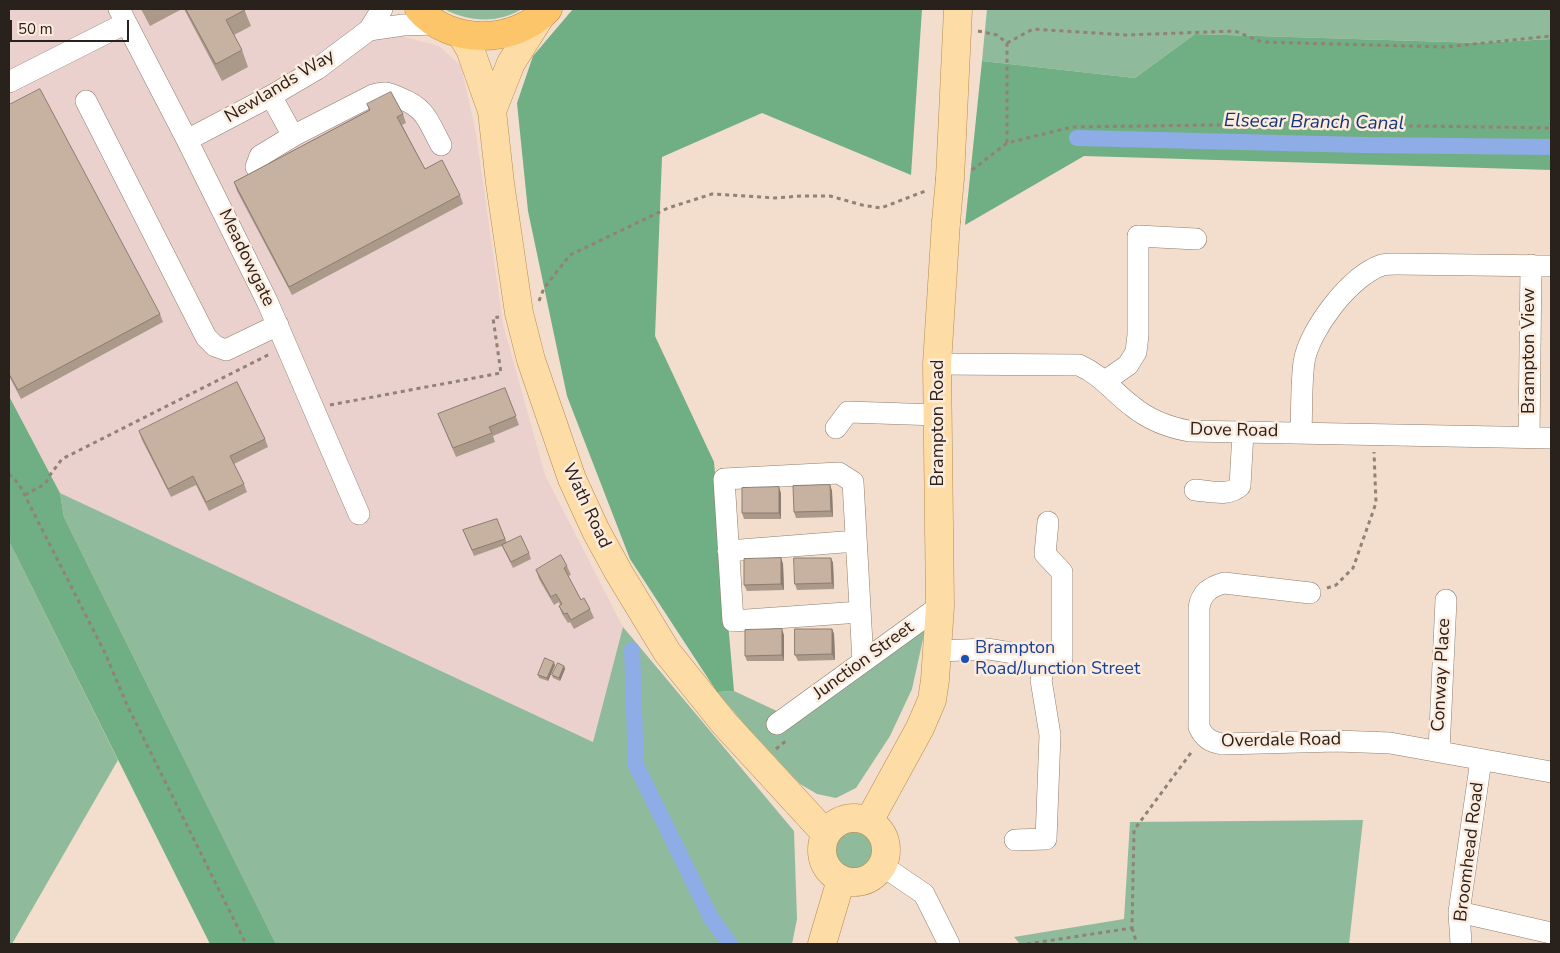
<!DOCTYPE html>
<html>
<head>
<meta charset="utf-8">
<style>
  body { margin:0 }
  #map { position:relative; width:1560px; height:953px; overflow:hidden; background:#f3ddcc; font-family:"Nunito Sans",sans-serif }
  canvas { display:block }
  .frame { position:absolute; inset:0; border:10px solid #29211b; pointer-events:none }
  .scale { position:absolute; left:10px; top:20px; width:119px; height:22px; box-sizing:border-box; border:2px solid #29211b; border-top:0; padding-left:6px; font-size:15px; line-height:18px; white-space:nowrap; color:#29211b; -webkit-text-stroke:4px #fdebdd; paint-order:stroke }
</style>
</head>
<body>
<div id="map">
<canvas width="1560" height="953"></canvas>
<div class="frame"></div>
<div class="scale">50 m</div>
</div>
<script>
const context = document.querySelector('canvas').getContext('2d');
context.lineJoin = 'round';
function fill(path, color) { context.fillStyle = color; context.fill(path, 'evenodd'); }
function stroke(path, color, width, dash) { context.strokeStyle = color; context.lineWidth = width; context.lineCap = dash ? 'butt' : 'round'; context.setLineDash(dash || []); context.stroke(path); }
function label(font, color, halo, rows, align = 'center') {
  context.font = font + ' "Nunito Sans",sans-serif'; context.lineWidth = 5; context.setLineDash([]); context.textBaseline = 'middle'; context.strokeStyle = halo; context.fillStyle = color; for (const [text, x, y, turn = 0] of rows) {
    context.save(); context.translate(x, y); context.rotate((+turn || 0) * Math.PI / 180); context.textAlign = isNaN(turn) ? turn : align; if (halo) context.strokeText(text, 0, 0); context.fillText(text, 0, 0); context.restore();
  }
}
const industrial = new Path2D(`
  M 9,9 L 379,9 L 405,37 L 439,46 L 461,66 L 476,133 L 503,324 L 545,475 L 623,627 L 593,742 L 60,493 L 9,396 Z`);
const green = new Path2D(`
  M 444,9 L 522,9 C 497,24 469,22 444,9 Z
  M 987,9 L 1551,9 L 1551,39 L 1481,43 L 1195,34 L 1135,78 L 982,61 Z
  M 60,493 L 593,742 L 623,627 L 794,831 L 797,919 L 792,944 L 276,944 L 64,517 Z
  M 9,541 L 118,760 L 12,944 L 9,944 Z
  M 931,603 L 912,689 L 890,736 L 856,788 L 836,798 L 817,794 L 800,784 L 746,726 L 717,692 L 734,691 L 779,712 Z
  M 1363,820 L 1349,944 L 1020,944 L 1014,937 L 1124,919 L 1130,822 Z
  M832 850a22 22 0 1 1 44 0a22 22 0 1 1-44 0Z`);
const forest = new Path2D(`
  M 573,9 L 922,9 L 911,175 L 762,113 L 662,157 L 655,336 L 714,462 L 734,691 L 717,692 L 630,559 L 567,396 L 528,211 L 517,103 L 533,56 Z
  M 1195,34 L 1481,43 L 1551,39 L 1551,170 L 1084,156 L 965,225 L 982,61 L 1135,78 Z
  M 9,396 L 60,493 L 64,517 L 276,944 L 210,944 L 9,541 Z`);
const canal = new Path2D(`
  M 1077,138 L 1363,145 L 1551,147
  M 632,650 L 636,765 L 711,918 L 730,944`);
const path = new Path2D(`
  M 978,31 L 997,35 L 1007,43 L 1007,143
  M 1007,43 L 1033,29 L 1126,35 L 1235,31 L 1262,42 L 1445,47 L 1551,36
  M 972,170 L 1007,143 L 1072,127 L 1281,124 L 1551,128
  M 539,301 L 544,288 L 570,255 L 668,208 L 712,194 L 775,198 L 801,196 L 830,196 L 862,205 L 881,208 L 928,190
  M 330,405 L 501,373 L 493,318 L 499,317
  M 9,474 L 19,484 L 105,653 L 127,705 L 246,944
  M 25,495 L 45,484 L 50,475 L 62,459 L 270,354
  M 1327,588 L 1336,585 L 1353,568 L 1376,503 L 1374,452
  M 776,749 L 787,740
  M 1132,928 L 1137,944
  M 1027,944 L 1132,928 L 1134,830 L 1193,750`);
const minor = new Path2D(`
  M 119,9 L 187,140 L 267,301 L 359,514
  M 369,30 L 403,25 L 437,24
  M 9,82 L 126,23
  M 271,96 L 293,136
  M 86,101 L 206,337 L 215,346 L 226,350 L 278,325
  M 187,140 L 271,96 L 317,69 L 369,30 L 382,9
  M 256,167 L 260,156 L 293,136 L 373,95 C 385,91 388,93 400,98 C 426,108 428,121 441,145
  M 937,364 L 1079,365 C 1103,376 1112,391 1132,406 C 1149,420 1167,427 1189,431 L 1551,438
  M 1105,381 L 1128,365 L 1136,352 L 1138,335 L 1138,236 L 1196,239
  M 836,428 L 848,412 L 938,415
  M 1301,432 C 1302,409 1301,385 1304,362 C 1309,330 1350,276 1382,265 C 1386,264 1392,264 1397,264 L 1551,266
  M 1529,437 L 1531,265
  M 1195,490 C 1210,491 1228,497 1240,486 L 1243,432
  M 728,551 L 856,541
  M 1310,593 L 1224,583 C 1210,587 1201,593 1199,608 L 1199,727 C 1204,738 1210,742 1223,744 L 1337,741 L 1390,743 L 1551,772
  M 860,612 L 733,621 L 724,479 L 839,473 L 853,482 L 863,662
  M 938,651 L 988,649 L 1031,656 L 1045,662
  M 1045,662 L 1062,659 L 1062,572 L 1045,554 L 1048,522
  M 777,724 L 940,606
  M 1439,751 L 1446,600
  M 1015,840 L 1046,839 L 1050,735 L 1041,680 L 1045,662
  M 883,866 L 924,894 L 949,944
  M 1459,912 L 1551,933
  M 1461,944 L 1459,912 L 1481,760`);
const major = new Path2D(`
  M 461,34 L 470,49 L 492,111 L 500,183 L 519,313 L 531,360 L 572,479 L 596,531 L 619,573 L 667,652 L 724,723 L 826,834
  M 492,111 L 511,63 L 542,14
  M 950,178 L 958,9
  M822 850a32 32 0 1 1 64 0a32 32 0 1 1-64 0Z
  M 869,821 L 920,728 L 932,700 L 935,680 L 940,606 L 937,364 L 946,222
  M 822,944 L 841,880`);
const highway = new Path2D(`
  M 419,9 C 451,46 515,44 548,9`);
const majorBridge = new Path2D(`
  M 946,222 L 950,178`);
const wall = new Path2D(`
  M 141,9 L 182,9 L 150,26 Z
  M 184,9 L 244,9 L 251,26 L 234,35 L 242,50 L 248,67 L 222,81 Z
  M 367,104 L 403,114 L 406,123 L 402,125 L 425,169 L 460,195 L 463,204 L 292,295 L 237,191 L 234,182 L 369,110 Z
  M 9,105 L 160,314 L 163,322 L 21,399 L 9,376 Z
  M 505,388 L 519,425 L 493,436 L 495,442 L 456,457 L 438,414 Z
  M 139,431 L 265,439 L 268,447 L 234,464 L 244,484 L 247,492 L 209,511 L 196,485 L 171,497 L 142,440 Z
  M 830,485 L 832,491 L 833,517 L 796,518 L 794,512 Z
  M 781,493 L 781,519 L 744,519 L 742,513 Z
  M 497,519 L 507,543 L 529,553 L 531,559 L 513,568 L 502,546 L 474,556 L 463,530 Z
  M 781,558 L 783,564 L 784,590 L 747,591 L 744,585 Z
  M 831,558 L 833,563 L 834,589 L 797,590 L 795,584 Z
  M 567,566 L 571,575 L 568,576 L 581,600 L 590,609 L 594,618 L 574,629 L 570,622 L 568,623 L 562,614 L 559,606 L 560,605 L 559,602 L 554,605 L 539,579 L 536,570 Z
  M 832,629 L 834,634 L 835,660 L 798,661 L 795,655 Z
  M 784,635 L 784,661 L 747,661 L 745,656 Z
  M 555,665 L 548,681 L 539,678 L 538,675 Z
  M 564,666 L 565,669 L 560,681 L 553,678 L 552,675 Z`);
const shadedWall = new Path2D(`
  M 830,485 L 832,491 L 833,517 L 831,511 Z
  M 779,487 L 781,493 L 781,519 L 779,513 Z
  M 781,558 L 783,564 L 784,590 L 781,584 Z
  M 831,558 L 833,563 L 834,589 L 832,583 Z
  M 782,629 L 784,635 L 784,661 L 782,655 Z
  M 832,629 L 834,634 L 835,660 L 832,654 Z
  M 554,662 L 555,665 L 548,681 L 547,678 Z
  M 564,666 L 565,669 L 560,681 L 559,678 Z`);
const building = new Path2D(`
  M 186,9 L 244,9 L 245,10 L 226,20 L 242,50 L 216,64 Z
  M 40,89 L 160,314 L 18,390 L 9,374 L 9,105 Z
  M 391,92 L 403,114 L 397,117 L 425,169 L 442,160 L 460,195 L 289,287 L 234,182 L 370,110 L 367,104 Z
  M 237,382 L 265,439 L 230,456 L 244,484 L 206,502 L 193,476 L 168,489 L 139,431 Z
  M 505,388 L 516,416 L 489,427 L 492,433 L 453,448 L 438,414 Z
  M 830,485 L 831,511 L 794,512 L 793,486 Z
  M 779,487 L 779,513 L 742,513 L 742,488 Z
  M 497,519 L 505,539 L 472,550 L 463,530 Z
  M 521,536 L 529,553 L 511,562 L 502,545 Z
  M 561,555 L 567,566 L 564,568 L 581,600 L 584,598 L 590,609 L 571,620 L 567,613 L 564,614 L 559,606 L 562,604 L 556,594 L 551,597 L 536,570 Z
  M 781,558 L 781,584 L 744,585 L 744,559 Z
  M 794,558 L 831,558 L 832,583 L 795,584 Z
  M 782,629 L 782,655 L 745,656 L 745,630 Z
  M 795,629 L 832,629 L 832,654 L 795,655 Z
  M 545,658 L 554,662 L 547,678 L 538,675 Z
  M 558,663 L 564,666 L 559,678 L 552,675 Z`);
const markers = [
  [965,659,5,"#1a4fb4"]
];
const streetNames = [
  ["Newlands Way",280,87,-31],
  ["Meadowgate",246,258,64],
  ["Brampton View",1530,351,-90],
  ["Brampton Road",939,423,-90],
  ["Dove Road",1234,431,1],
  ["Wath Road",586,506,65],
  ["Junction Street",864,661,-36],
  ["Conway Place",1442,675,-87],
  ["Overdale Road",1281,741,-1],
  ["Broomhead Road",1470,852,-83]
];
const transitNames = [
  ["Brampton",975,649],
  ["Road/Junction Street",975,670]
];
const waterNames = [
  ["Elsecar Branch Canal",1314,123,1]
];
fill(industrial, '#ebd1ce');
fill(green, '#8fbb9c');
fill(forest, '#70ae84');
stroke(canal, '#8eade6', 16);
stroke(minor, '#917d6d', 22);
stroke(major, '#b38c4e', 29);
stroke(highway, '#b38c4e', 29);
stroke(path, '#918276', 3, [4, 4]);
stroke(minor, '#fff', 21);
stroke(major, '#fedca5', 28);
stroke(highway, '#fdc569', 28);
stroke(majorBridge, '#b38c4e', 29, []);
stroke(majorBridge, '#fedca5', 28);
fill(wall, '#ab998a');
fill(shadedWall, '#8b7d71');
fill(building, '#c7b2a1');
stroke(building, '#8b7d71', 1);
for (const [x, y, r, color] of markers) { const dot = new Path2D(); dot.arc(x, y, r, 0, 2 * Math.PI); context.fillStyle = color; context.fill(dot); stroke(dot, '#fdebdd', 2); }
label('18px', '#29211b', '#fdebdd', streetNames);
label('18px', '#164399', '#fdebdd', transitNames, 'left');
label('italic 19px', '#153679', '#fdebdd', waterNames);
</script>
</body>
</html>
